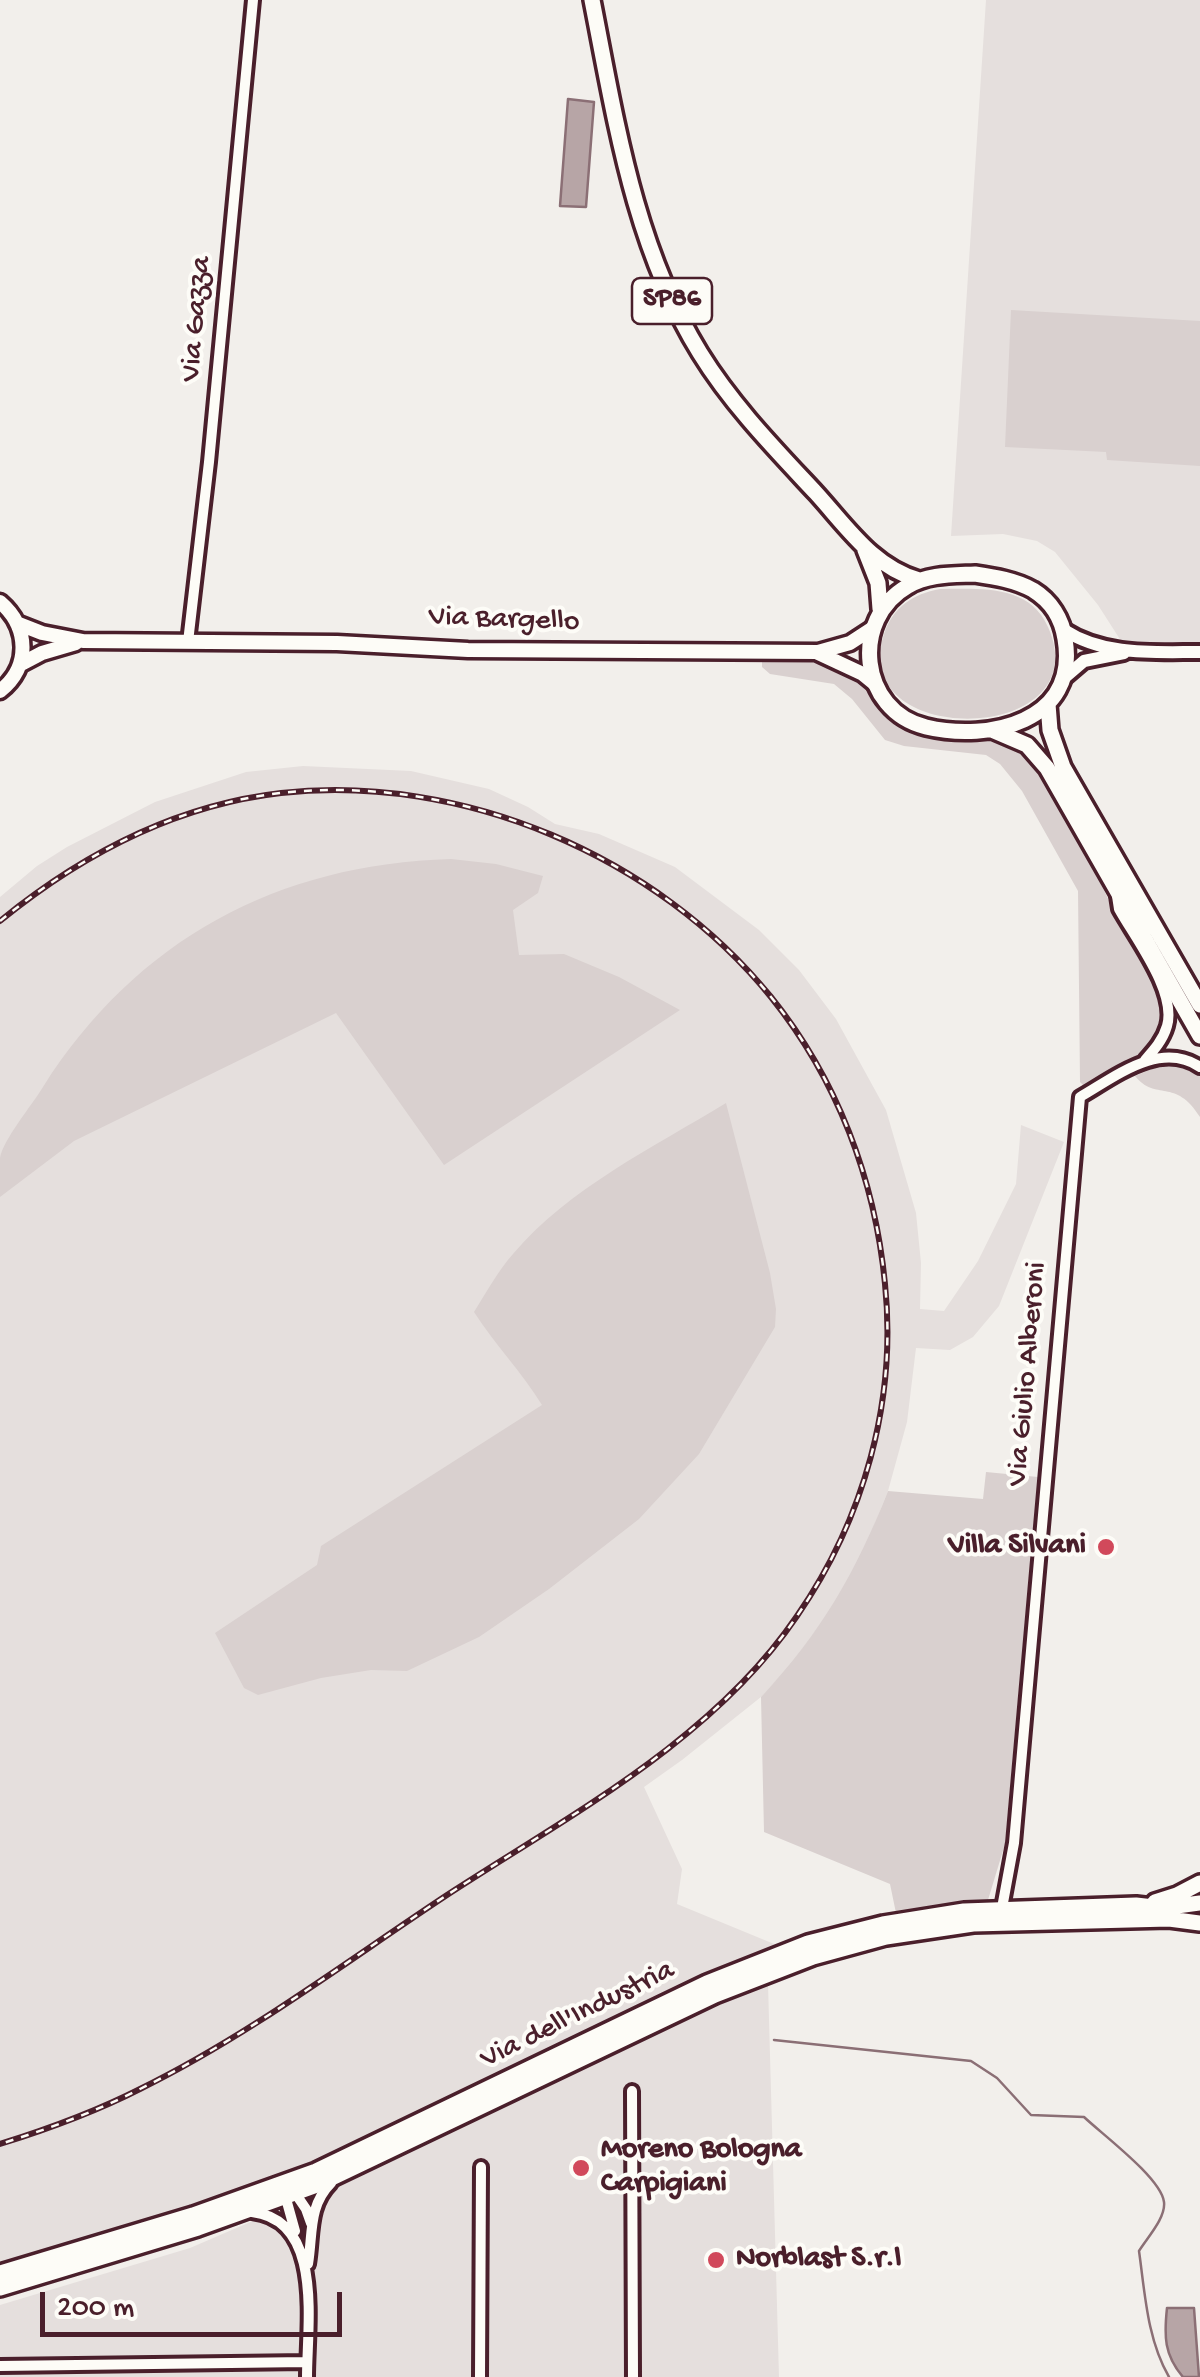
<!DOCTYPE html>
<html>
<head>
<meta charset="utf-8">
<style>
  body { margin:0 }
  #map { position:relative; width:1200px; height:2377px; overflow:hidden; background:#f2efeb; font-family:"Gochi Hand",sans-serif }
  canvas { display:block }
  .scale { position:absolute; left:40px; top:2292px; width:302px; height:45px; box-sizing:border-box; border:5px solid #4a1f2b; border-top:0; padding-left:12px; font-size:30px; line-height:35px; white-space:nowrap; color:#4a1f2b; -webkit-text-stroke:8px #fdfcf7; paint-order:stroke }
</style>
</head>
<body>
<div id="map">
<canvas width="1200" height="2377"></canvas>
<div class="scale">200 m</div>
</div>
<script>
const context = document.querySelector('canvas').getContext('2d');
context.lineJoin = 'round';
function fill(path, color) { context.fillStyle = color; context.fill(path, 'evenodd'); }
function stroke(path, color, width, dash) { context.strokeStyle = color; context.lineWidth = width; context.lineCap = dash ? 'butt' : 'round'; context.setLineDash(dash || []); context.stroke(path); }
function label(font, color, halo, rows, align = 'center') {
  context.font = font + ' "Gochi Hand",sans-serif'; context.lineWidth = 8; context.setLineDash([]); context.textBaseline = 'middle'; context.strokeStyle = halo; context.fillStyle = color; for (const [text, x, y, turn = 0] of rows) {
    context.save(); context.translate(x, y); context.rotate((+turn || 0) * Math.PI / 180); context.textAlign = isNaN(turn) ? turn : align; if (halo) context.strokeText(text, 0, 0); context.fillText(text, 0, 0); context.restore();
  }
}
const built = new Path2D(`
  M 986,0 L 1200,0 L 1200,645 L 1123,644 L 1098,605 L 1055,552 L 1037,541 L 1003,534 L 951,536 Z
  M 303,766 L 411,771 L 489,789 L 528,807 L 555,824 L 599,834 L 675,867 L 759,930 L 799,970 L 836,1019 L 886,1110 L 916,1213 L 921,1263 L 920,1309 L 944,1311 L 978,1261 L 1016,1184 L 1021,1125 L 1064,1142 L 999,1306 L 973,1337 L 950,1350 L 916,1348 L 907,1422 L 888,1491 L 864,1551 L 837,1602 L 791,1665 L 761,1697 L 682,1760 L 644,1787 L 682,1869 L 677,1904 L 779,1946 L 697,1981 L 302,2169 L 203,2205 L 0,2267 L 0,897 L 37,866 L 67,847 L 155,802 L 246,772 Z
  M 768,1984 L 779,2377 L 0,2377 L 0,2305 L 190,2248 L 406,2155 L 713,2006 Z`);
const green = new Path2D(`
  M 1011,310 L 1200,321 L 1200,466 L 1107,460 L 1106,452 L 1005,447 Z
  M 940,589 C 980,589 1029,584 1048,627 C 1101,746 845,750 884,634 C 893,607 913,594 940,589 Z
  M 762,660 C 794,660 840,656 863,684 C 881,706 887,725 918,735 C 948,745 987,729 1015,749 C 1055,777 1091,866 1114,910 C 1128,937 1149,962 1160,990 C 1163,999 1165,1012 1164,1020 C 1158,1056 1112,1071 1084,1086 L 1080,1082 L 1078,891 L 1022,791 L 1000,764 L 986,755 L 904,746 L 885,740 L 852,699 L 834,684 L 770,674 L 762,667 Z
  M 451,859 L 496,864 L 543,876 L 538,893 L 513,910 L 519,955 L 564,954 L 619,977 L 680,1010 L 444,1165 L 336,1013 L 74,1141 L 0,1197 C 0,1185 0,1170 0,1158 C 3,1140 32,1105 43,1087 C 137,939 278,864 451,859 Z
  M 1161,1065 L 1181,1065 L 1200,1074 L 1200,1117 C 1175,1077 1156,1102 1135,1076 Z
  M 726,1103 L 770,1273 L 776,1309 L 775,1327 L 699,1454 L 639,1519 L 549,1589 L 479,1637 L 407,1671 L 371,1670 L 321,1678 L 258,1695 L 244,1688 L 215,1633 L 317,1565 L 321,1546 L 542,1405 C 522,1372 495,1345 474,1312 C 486,1293 498,1271 513,1254 C 569,1188 654,1147 726,1103 Z
  M 986,1472 L 1038,1477 L 1005,1844 L 988,1900 L 896,1913 L 890,1884 L 764,1832 L 761,1697 C 821,1633 856,1572 888,1491 L 983,1499 Z`);
const water = new Path2D(`
  M 568,99 L 594,102 L 586,207 L 560,206 Z
  M 1167,2308 L 1194,2308 L 1199,2377 L 1183,2377 C 1164,2355 1164,2336 1167,2308 Z`);
const stream = new Path2D(`
  M 774,2040 L 971,2061 L 997,2078 L 1031,2115 L 1084,2117 C 1103,2135 1161,2178 1164,2202 C 1166,2218 1147,2238 1139,2251 C 1145,2293 1147,2339 1169,2377`);
const minor = new Path2D(`
  M 188,642 L 209,462 L 253,0
  M 1117,896 L 1119,909 C 1135,938 1177,992 1167,1026 C 1163,1040 1154,1050 1145,1060
  M 1002,1908 L 1014,1843 L 1080,1097 C 1115,1077 1160,1040 1200,1067
  M 632,2091 L 633,2377
  M 293,2190 L 306,2209 L 311,2223
  M 285,2195 L 295,2231
  M 252,2212 C 324,2220 307,2324 307,2377
  M 308,2264 C 313,2234 308,2206 331,2183
  M 0,2366 L 307,2362
  M 480,2377 L 481,2167`);
const tertiary = new Path2D(`
  M 1064,630 C 1104,656 1153,652 1200,652
  M 1063,679 L 1084,661 L 1124,653`);
const secondary = new Path2D(`
  M 0,602 C 29,627 31,667 0,691
  M 19,624 L 42,633 L 83,641 L 337,643 L 468,650 L 818,652 L 850,643 L 873,628
  M 818,653 L 863,674 L 874,683
  M 21,664 L 42,653 L 76,643`);
const primary = new Path2D(`
  M 592,0 C 616,122 634,246 700,353 C 732,405 775,449 816,493 C 847,527 873,567 919,580
  M 865,550 L 878,583 L 880,609
  M 975,574 C 995,577 1015,580 1033,590 C 1051,601 1062,619 1065,639 C 1079,722 989,742 926,727 C 859,711 850,619 908,586 C 928,574 952,575 975,574 Z
  M 1048,704 L 1050,730 L 1063,767 L 1200,1005
  M 992,730 L 1027,745 L 1047,768 L 1200,1036
  M 1155,1902 L 1177,1895 L 1200,1883
  M 0,2273 L 193,2215 L 316,2171 L 707,1983 L 808,1943 L 883,1924 L 964,1911 L 1136,1905 L 1162,1908 L 1200,1903
  M 0,2288 L 198,2228 L 317,2185 L 715,1995 L 813,1957 L 886,1937 L 973,1924 L 1169,1919 L 1200,1923`);
const rail = new Path2D(`
  M 0,921 C 81,855 176,805 281,793 C 462,773 657,856 771,997 C 837,1079 875,1179 885,1284 C 897,1401 864,1519 797,1616 C 713,1740 570,1815 447,1895 C 347,1961 248,2036 140,2089 C 95,2112 48,2129 0,2144`);
const markers = [
  [1106,1547,10,"#d1495b"],
  [581,2168,10,"#d1495b"],
  [716,2260,10,"#d1495b"]
];
const shields = [
  [672,301,80]
];
const shieldNames = [
  ["SP86",672,301]
];
const streetNames = [
  ["Via Gazza",198,319,-85],
  ["Via Bargello",504,621,2],
  ["Via Giulio Alberoni",1029,1374,-85],
  ["Via dell'Industria",578,2016,-26]
];
const poiNames = [
  ["Villa Silvani",1086,1547,"right"],
  ["Moreno Bologna",601,2151],
  ["Carpigiani",601,2185],
  ["Norblast S.r.l",736,2260]
];
fill(built, '#e5dfdd');
fill(green, '#d9d0cf');
fill(water, '#b7a5a6');
stroke(water, '#8b6f75', 2.5);
stroke(stream, '#8b6f75', 2.5);
stroke(minor, '#4a1f2b', 18);
stroke(tertiary, '#4a1f2b', 20);
stroke(secondary, '#4a1f2b', 21);
stroke(primary, '#4a1f2b', 22);
stroke(minor, '#fdfcf7', 10);
stroke(tertiary, '#fdfcf7', 12);
stroke(secondary, '#fdfcf7', 14);
stroke(primary, '#fdfcf7', 15);
stroke(rail, '#4a1f2b', 6);
stroke(rail, '#fdfcf7', 2.5, [8]);
for (const [x, y, r, color] of markers) { const dot = new Path2D(); dot.arc(x, y, r, 0, 2 * Math.PI); context.fillStyle = color; context.fill(dot); stroke(dot, '#fdfcf7', 4); }
for (const [x, y, w] of shields) { const box = new Path2D(); box.roundRect(x - w / 2, y - 23, w, 46, 8); context.fillStyle = '#fdfcf7'; context.fill(box); stroke(box, '#4a1f2b', 2.5); }
label('bold 28px', '#4a1f2b', null, shieldNames);
label('30px', '#4a1f2b', '#fdfcf7', streetNames);
label('bold 30px', '#4a1f2b', '#fdfcf7', poiNames, 'left');
</script>
</body>
</html>
